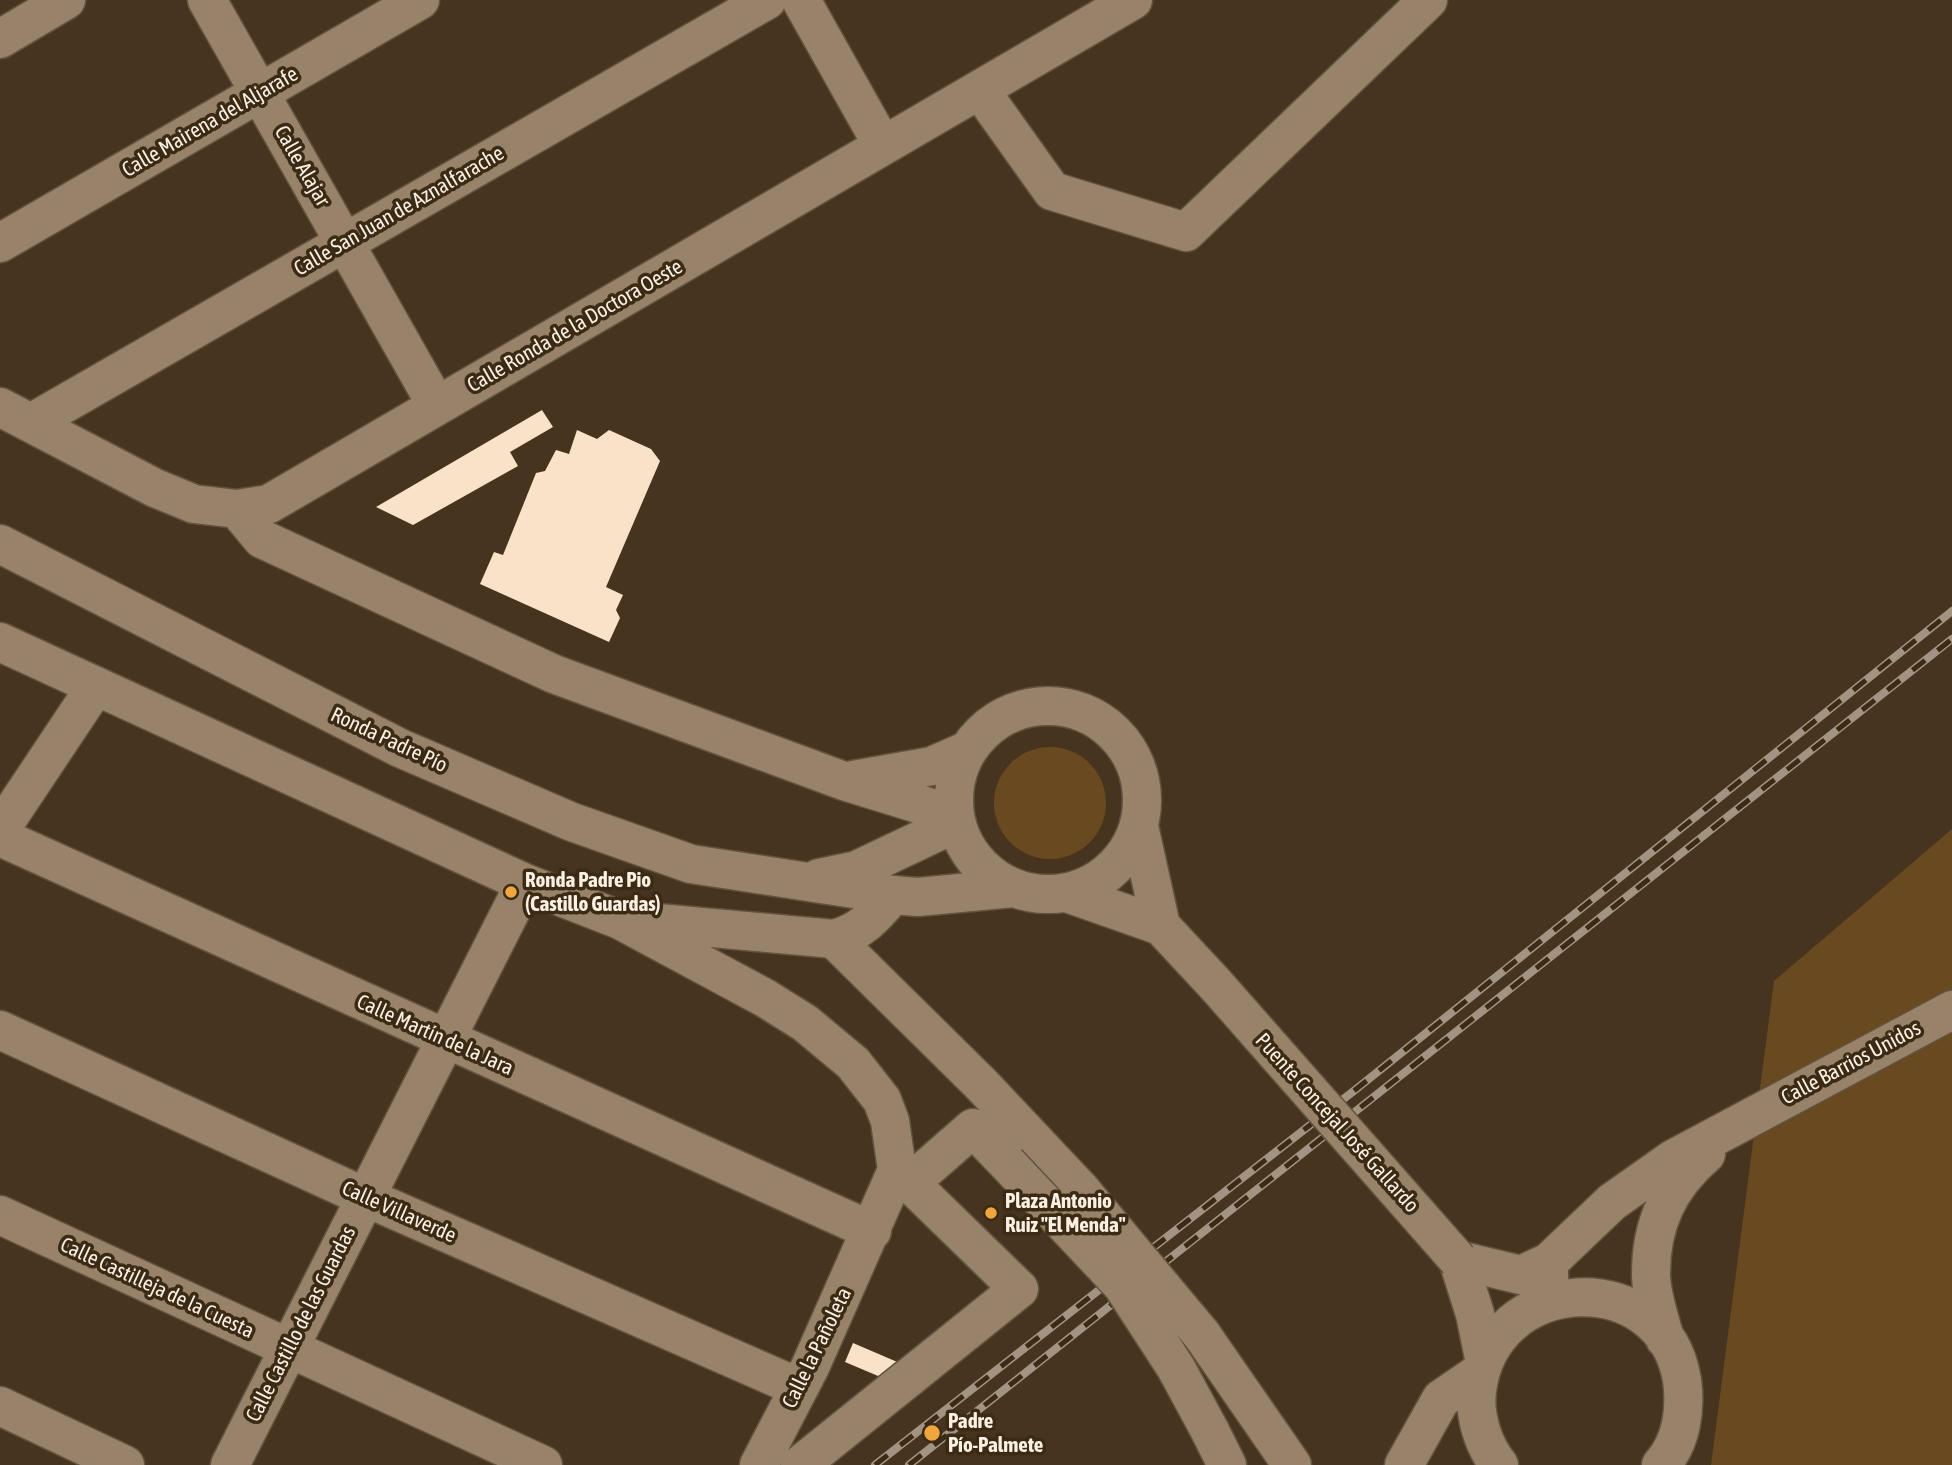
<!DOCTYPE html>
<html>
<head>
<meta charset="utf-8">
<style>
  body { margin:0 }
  canvas { display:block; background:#46341e }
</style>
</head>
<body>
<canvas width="1952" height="1465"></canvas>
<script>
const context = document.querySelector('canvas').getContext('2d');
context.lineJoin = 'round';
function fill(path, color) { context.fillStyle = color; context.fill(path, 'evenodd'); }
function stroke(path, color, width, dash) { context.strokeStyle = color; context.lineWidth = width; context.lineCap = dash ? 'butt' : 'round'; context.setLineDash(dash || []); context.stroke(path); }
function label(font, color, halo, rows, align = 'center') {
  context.font = font + ' "Asap Condensed",sans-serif'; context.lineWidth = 7; context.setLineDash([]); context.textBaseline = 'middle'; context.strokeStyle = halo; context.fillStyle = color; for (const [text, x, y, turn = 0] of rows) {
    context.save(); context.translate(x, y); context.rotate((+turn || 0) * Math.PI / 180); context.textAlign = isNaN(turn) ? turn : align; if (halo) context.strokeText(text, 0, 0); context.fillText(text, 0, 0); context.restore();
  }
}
const green = new Path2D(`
  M994 803a56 56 0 1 1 112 0a56 56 0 1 1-112 0Z
  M 1952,829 L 1952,1465 L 1711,1465 L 1774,981 Z`);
const building = new Path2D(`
  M 542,410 L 553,427 L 510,452 L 518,466 L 413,525 L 376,507 Z
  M 577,430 L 597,439 L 609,430 L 651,449 L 660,461 L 606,587 L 623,595 L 616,610 L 620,618 L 609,642 L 480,584 L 494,552 L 503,555 L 536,473 L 545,471 L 556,450 L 569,454 Z
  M 853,1343 L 909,1367 L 897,1384 L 845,1362 Z`);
const minor = new Path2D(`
  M 207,0 L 437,406
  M 801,0 L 883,146
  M 0,39 L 66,0
  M 980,90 L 1052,191 L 1186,232 L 1428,0
  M 0,243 L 420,0
  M 0,407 L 155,488 L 194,504 L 237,509 L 269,504 L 1133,0
  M 31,423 L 767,0
  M 237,509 L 262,539 L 554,674 L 844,781 L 954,815
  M 0,544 L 400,748 L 572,822 L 691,864 L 893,895 L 918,897 L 1013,888
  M 0,642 L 525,883 L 620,920 L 765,998 L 805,1023 L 853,1063 L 882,1100 L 890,1121 L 897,1170 L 810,1367 L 759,1465
  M954 800a94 94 0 1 1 188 0a94 94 0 1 1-188 0Z
  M 853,780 L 932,766 L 966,751
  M 1139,826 L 1161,926
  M 0,830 L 96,686
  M 0,837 L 872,1231
  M 819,878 L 857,870 L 956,823
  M 1067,893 L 1161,926 L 1216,985
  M 636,921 L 834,939 C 861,932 875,916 893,895
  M 834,939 L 982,1085 L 1080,1189
  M 0,1030 L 365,1197 L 784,1381 L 794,1383 L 802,1379
  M 897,1170 L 910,1183 L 973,1128 L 1007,1163
  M 0,1215 L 543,1465
  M 1458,1260 L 1475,1314 L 1484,1358
  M 1458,1260 L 1521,1275 L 1549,1262
  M 1549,1300 L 1549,1262 L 1612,1202 L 1673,1159 L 1952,1010
  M 1202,1335 L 1292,1465
  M 1665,1339 C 1660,1319 1651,1295 1651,1274 C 1651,1224 1668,1187 1706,1154
  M 0,1406 L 125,1465
  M 1210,1431 L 1227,1465
  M 230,1465 L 525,883
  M 800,1465 L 1019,1289 L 910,1183
  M 1404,1465 L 1441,1399 L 1479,1373
  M 1499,1465 C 1483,1445 1474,1416 1477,1391 C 1491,1272 1663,1264 1682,1380 C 1686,1409 1682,1442 1661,1465`);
const rail = new Path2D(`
  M 875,1465 L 1355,1090 L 1952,611
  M 909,1465 L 1952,639`);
const minorBridge = new Path2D(`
  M 1216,985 L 1458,1260
  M 1007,1163 L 1122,1285 L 1176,1368 L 1210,1431
  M 1080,1189 L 1202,1335`);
const markers = [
  [511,892,7,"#f0a63e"],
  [991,1213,7,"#f0a63e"],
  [932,1433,9,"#f0a63e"]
];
const streetNames = [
  ["Calle Mairena del Aljarafe",210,122,-30],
  ["Calle Alajar",302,166,60],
  ["Calle San Juan de Aznalfarache",399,211,-30],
  ["Calle Ronda de la Doctora Oeste",575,326,-30],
  ["Ronda Padre Pío",389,740,25],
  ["Calle Martín de la Jara",435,1035,24],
  ["Calle Barrios Unidos",1851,1063,-28],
  ["Puente Concejal José Gallardo",1337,1123,48],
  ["Calle Villaverde",399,1212,24],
  ["Calle Castilleja de la Cuesta",157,1288,25],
  ["Calle Castillo de las Guardas",301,1324,-63],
  ["Calle la Pañoleta",817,1348,-64]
];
const poiNames = [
  ["Ronda Padre Pio",525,880],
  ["(Castillo Guardas)",525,904],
  ["Plaza Antonio",1005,1201],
  ["Ruiz \"El Menda\"",1005,1225],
  ["Padre",948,1421],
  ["Pío-Palmete",948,1445]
];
fill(green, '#694920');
fill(building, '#f9e2c7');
stroke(minor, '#62523f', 41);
stroke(minor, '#98836a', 38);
stroke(rail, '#a29382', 8);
stroke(rail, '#3b2a14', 5, [16]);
stroke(minorBridge, '#62523f', 41, []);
stroke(minorBridge, '#98836a', 38);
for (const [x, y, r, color] of markers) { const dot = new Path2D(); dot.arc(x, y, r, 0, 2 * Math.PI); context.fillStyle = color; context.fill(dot); stroke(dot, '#3b2a14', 2.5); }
label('21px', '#fcf0e3', '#3b2a14', streetNames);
label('bold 21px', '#fcf0e3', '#3b2a14', poiNames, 'left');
</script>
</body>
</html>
